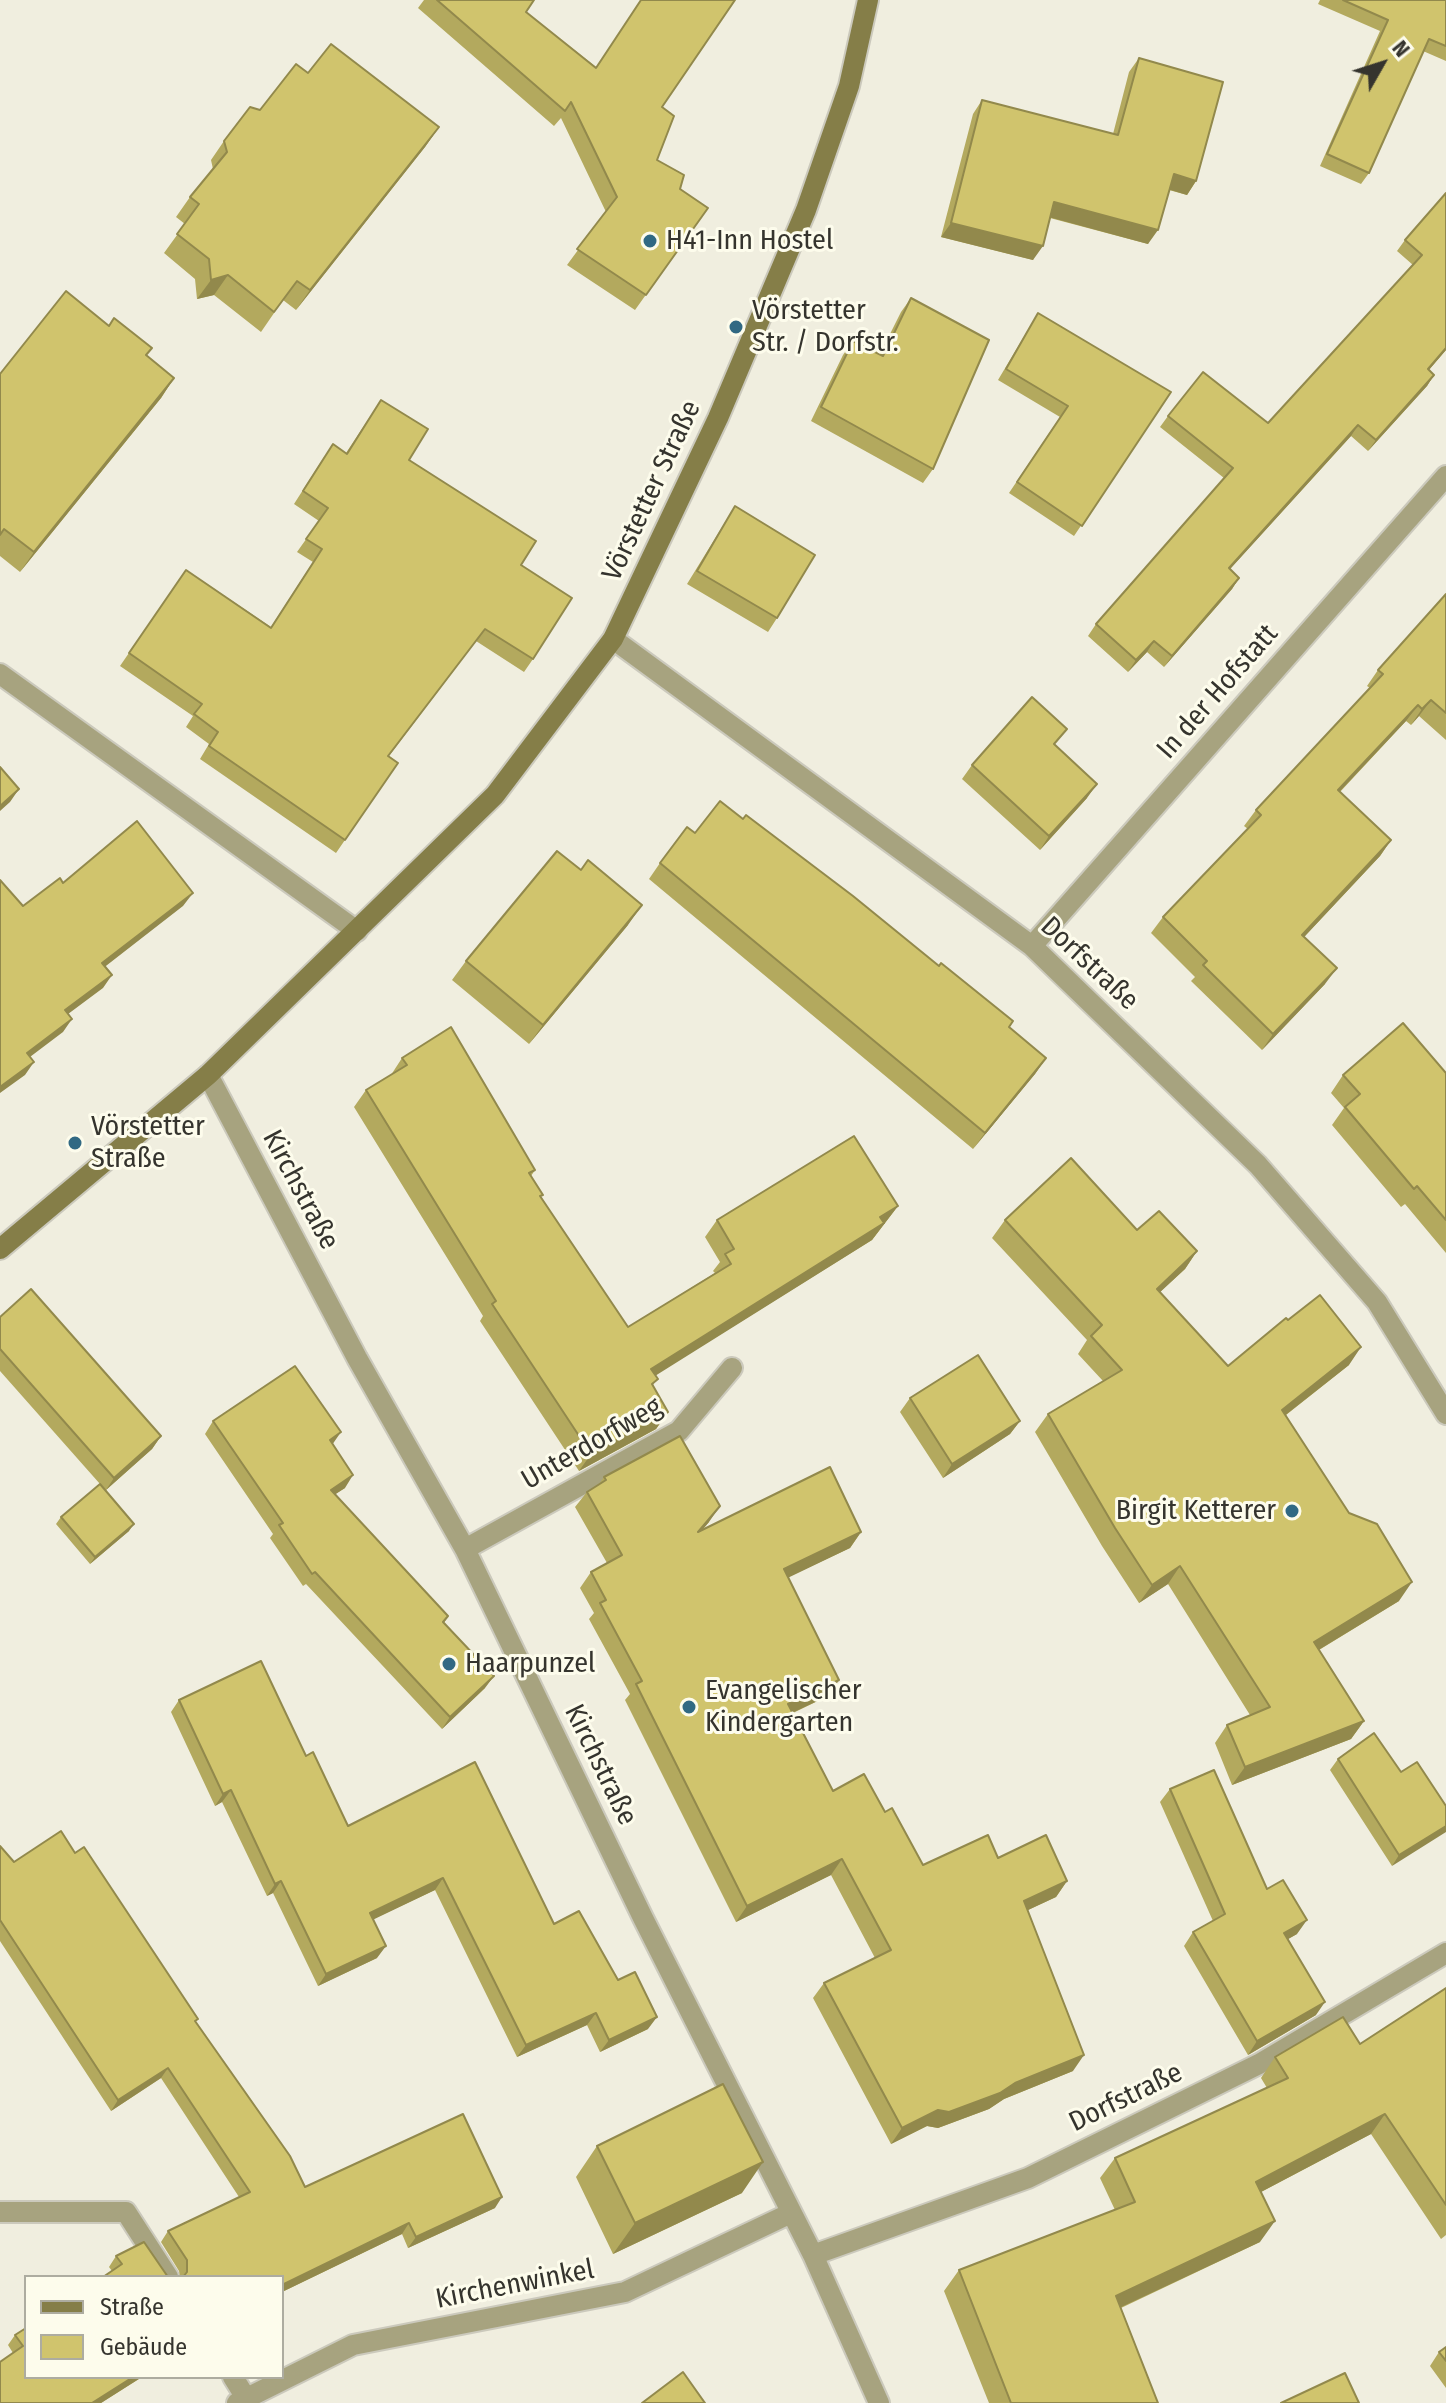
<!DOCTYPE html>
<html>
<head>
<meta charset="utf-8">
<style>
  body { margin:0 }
  #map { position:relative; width:1446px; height:2403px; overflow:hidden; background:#f0eedf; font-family:"Fira Sans Condensed",sans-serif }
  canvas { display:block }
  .legend { position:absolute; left:24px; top:2275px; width:260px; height:104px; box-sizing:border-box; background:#fdfcec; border:2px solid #adaca0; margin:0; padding:10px 14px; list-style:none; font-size:24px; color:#35342e }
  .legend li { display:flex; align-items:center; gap:16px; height:40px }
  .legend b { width:40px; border:2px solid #adaca0 }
  .north { position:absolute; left:1342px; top:24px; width:80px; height:80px; -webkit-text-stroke:6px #fdfcec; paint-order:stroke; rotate:51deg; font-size:22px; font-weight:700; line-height:32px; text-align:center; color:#35342e }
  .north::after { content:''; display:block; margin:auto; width:28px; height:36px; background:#35342e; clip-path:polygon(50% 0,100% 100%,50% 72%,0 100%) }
</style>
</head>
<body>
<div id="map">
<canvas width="1446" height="2403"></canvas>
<ul class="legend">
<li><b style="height:10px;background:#857e48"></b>Straße</li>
<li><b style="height:22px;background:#d0c46d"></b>Gebäude</li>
</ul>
<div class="north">N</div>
</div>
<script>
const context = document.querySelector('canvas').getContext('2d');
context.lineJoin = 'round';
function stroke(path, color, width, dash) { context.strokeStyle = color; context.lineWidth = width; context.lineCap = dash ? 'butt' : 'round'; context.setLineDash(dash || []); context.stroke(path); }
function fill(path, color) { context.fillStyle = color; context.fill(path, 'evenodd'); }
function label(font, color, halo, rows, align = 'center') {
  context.font = font + ' "Fira Sans Condensed",sans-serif'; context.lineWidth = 6; context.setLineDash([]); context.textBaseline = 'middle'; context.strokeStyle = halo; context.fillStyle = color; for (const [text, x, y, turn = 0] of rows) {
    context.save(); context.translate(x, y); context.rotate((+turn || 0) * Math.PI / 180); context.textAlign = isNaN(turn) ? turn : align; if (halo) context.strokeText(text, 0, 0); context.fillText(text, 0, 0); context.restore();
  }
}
const street = new Path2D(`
  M 613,639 L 1032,946 L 1258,1165 L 1377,1302 L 1446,1414
  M 0,674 L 357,931
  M 1032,946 L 1446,476
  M 208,1075 L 357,1358 L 465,1549 L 643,1918 L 813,2255 L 879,2403
  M 465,1549 L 679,1431 L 732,1368
  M 0,2212 L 126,2212 L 168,2277
  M 813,2255 L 1028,2178 L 1259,2064 L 1446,1953
  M 233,2377 L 246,2398
  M 237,2403 L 353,2345 L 625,2292 L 791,2213`);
const secondary = new Path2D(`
  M 0,1249 L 208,1075 L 495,795 L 613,639 L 718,418 L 806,210 L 849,86 L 868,0`);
const wall = new Path2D(`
  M 424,0 L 534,0 L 526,12 L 596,67 L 662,107 L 657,160 L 680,189 L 708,208 L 635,310 L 567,265 L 606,212 L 561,118 L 554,126 L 418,8 Z
  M 1320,0 L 1446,0 L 1446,61 L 1423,51 L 1369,173 L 1361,184 L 1320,166 L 1380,31 L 1318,4 Z
  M 1139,58 L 1196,181 L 1187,195 L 1169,190 L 1148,244 L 1050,218 L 1033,260 L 941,237 L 973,114 L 982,100 L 1113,134 L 1129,72 Z
  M 308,73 L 439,127 L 425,147 L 296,310 L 283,300 L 261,332 L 214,295 L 197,299 L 195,279 L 164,253 L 185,224 L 176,217 L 190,197 L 213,169 L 211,160 L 224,141 L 260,110 Z
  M 1446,193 L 1446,350 L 1429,370 L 1434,375 L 1427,386 L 1368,451 L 1351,436 L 1230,569 L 1239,578 L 1232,589 L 1164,667 L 1147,652 L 1128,672 L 1088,636 L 1096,624 L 1224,478 L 1160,427 L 1168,416 L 1268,423 L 1413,265 L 1397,251 L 1405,240 Z
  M 911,298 L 933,469 L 923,483 L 811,421 L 843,355 L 853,341 L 880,354 L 901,312 Z
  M 1038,313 L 1171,392 L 1074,536 L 1009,493 L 1060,417 L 998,380 Z
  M 146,356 L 174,378 L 161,398 L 20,572 L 0,556 L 0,374 Z
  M 381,400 L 409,460 L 521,565 L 533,659 L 524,672 L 476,641 L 389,756 L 398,763 L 336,853 L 200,759 L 209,744 L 186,727 L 193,716 L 120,666 L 186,570 L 271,627 L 313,562 L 297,552 L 319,521 L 294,504 L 324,457 L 346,453 Z
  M 735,506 L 777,618 L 768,632 L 687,584 Z
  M 1446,594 L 1446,740 L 1419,716 L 1411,725 L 1406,721 L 1340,792 L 1391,840 L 1380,856 L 1304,937 L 1325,984 L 1262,1050 L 1191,981 L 1195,977 L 1151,933 L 1163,917 L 1248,829 L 1244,826 L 1256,810 L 1370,688 L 1367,686 L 1378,670 Z
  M 1055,746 L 1087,798 L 1040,850 L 962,779 L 972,765 Z
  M 695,833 L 1009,1027 L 1046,1058 L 1035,1074 L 973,1149 L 649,879 L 660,863 Z
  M 628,925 L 529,1044 L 452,980 L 466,961 Z
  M 402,1058 L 535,1170 L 531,1176 L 541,1197 L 628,1327 L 715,1273 L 713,1271 L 720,1262 L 705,1237 L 717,1220 L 898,1206 L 872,1240 L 655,1375 L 653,1386 L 668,1412 L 656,1429 L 579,1471 L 480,1321 L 483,1316 L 354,1107 L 366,1090 L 391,1075 Z
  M 1446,1073 L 1446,1253 L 1405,1204 L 1401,1207 L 1332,1125 L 1344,1108 L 1331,1093 L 1343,1075 Z
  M 1005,1220 L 1137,1230 L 1197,1251 L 1185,1269 L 1160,1292 L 1228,1366 L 1349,1365 L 1286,1415 L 1399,1601 L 1319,1650 L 1364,1721 L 1351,1739 L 1232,1785 L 1215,1743 L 1227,1725 L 1250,1715 L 1168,1584 L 1139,1603 L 1102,1546 L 1035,1432 L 1048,1414 L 1103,1381 L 1078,1354 L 1087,1340 L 992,1238 Z
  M 0,1317 L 161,1436 L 152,1449 L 106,1490 L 129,1531 L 90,1564 L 56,1524 L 61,1517 L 100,1484 L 0,1371 Z
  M 910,1398 L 1020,1421 L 1010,1434 L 943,1478 L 900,1412 Z
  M 213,1421 L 333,1444 L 345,1488 L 335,1494 L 448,1616 L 444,1623 L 485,1688 L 442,1729 L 306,1584 L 303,1586 L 270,1538 L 273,1534 L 205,1434 Z
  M 604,1477 L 709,1522 L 702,1530 L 861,1532 L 850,1548 L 788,1577 L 839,1680 L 828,1696 L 793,1713 L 833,1791 L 885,1812 L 923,1865 L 998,1858 L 1067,1881 L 1056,1897 L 1028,1910 L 1073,2071 L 1004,2099 L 989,2109 L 938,2128 L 927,2126 L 891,2144 L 813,1998 L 824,1983 L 875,1958 L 831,1875 L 736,1922 L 625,1700 L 630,1694 L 589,1619 L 594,1613 L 580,1588 L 591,1572 L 607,1563 L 575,1507 L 587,1492 L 599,1484 Z
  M 179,1700 L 306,1756 L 348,1826 L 554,1924 L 618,1980 L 648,2029 L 600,2052 L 587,2025 L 517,2057 L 435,1890 L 373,1919 L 377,1958 L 318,1986 L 273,1893 L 267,1896 L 222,1802 L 215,1806 L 171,1712 Z
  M 1338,1759 L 1401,1772 L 1446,1806 L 1392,1866 L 1330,1770 Z
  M 1170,1789 L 1267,1889 L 1297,1934 L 1288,1939 L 1316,2015 L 1248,2055 L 1184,1946 L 1193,1932 L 1213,1921 L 1160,1802 Z
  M 0,1846 L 14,1862 L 75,1853 L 196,2022 L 305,2187 L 495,2208 L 408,2248 L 402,2234 L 282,2292 L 282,2277 L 180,2277 L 179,2271 L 161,2242 L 168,2231 L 239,2197 L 161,2078 L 111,2111 L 0,1941 Z
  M 1446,1988 L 1446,2235 L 1441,2239 L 1371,2134 L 1261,2192 L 1260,2242 L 1121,2308 L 1158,2403 L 989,2403 L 944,2291 L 959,2270 L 1115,2210 L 1100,2178 L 1115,2158 L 1267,2088 L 1261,2078 L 1275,2057 L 1360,2044 Z
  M 597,2146 L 742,2193 L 613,2254 L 576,2177 Z
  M 116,2256 L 168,2277 L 112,2271 L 109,2267 Z
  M 26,2328 L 26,2377 L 142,2377 L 101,2403 L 0,2403 L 0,2362 L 13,2353 L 8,2345 L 15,2335 Z
  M 1446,2347 L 1446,2388 L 1430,2366 L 1439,2352 Z`);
const shadedWall = new Path2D(`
  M 439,127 L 425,147 L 296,310 L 310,290 Z
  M 1174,174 L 1196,181 L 1187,195 L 1164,188 Z
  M 1054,202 L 1158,230 L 1148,244 L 1045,216 Z
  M 951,223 L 1043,246 L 1033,260 L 941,237 Z
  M 228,275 L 214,295 L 197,299 L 211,280 Z
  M 1446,348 L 1446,350 L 1420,380 L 1428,369 Z
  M 1434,375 L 1427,386 L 1368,451 L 1376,440 Z
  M 174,378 L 161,398 L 20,572 L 34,552 Z
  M 1358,425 L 1351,436 L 1221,579 L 1229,568 Z
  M 1239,578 L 1232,589 L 1164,667 L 1172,656 Z
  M 1154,641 L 1147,652 L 1128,672 L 1136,660 Z
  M 1431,700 L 1419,716 L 1411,725 L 1422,709 Z
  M 1418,705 L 1406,721 L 1326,806 L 1338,790 Z
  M 1097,784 L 1087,798 L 1040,850 L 1049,836 Z
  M 19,789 L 10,802 L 0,811 L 0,806 Z
  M 1391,840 L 1380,856 L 1291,951 L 1302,935 Z
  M 193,893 L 183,906 L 93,976 L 102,963 Z
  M 642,905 L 628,925 L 529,1044 L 543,1025 Z
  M 1337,968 L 1325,984 L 1262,1050 L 1273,1034 Z
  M 112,975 L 103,988 L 56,1023 L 65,1010 Z
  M 72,1019 L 63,1032 L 18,1066 L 27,1053 Z
  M 1046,1058 L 1035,1074 L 973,1149 L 985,1133 Z
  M 34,1062 L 25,1075 L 0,1093 L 0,1087 Z
  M 898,1206 L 872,1240 L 639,1386 L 651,1369 Z
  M 1197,1251 L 1185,1269 L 1144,1307 L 1157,1289 Z
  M 1361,1347 L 1349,1365 L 1269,1428 L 1282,1410 Z
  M 668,1412 L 656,1429 L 579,1471 L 591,1454 Z
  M 1020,1421 L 1010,1434 L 943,1478 L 952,1464 Z
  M 341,1432 L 332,1445 L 330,1440 Z
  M 161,1436 L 152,1449 L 106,1490 L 114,1478 Z
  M 353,1475 L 345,1488 L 322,1503 L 331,1490 Z
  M 720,1506 L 709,1522 L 687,1548 L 698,1532 Z
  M 134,1524 L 129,1531 L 90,1564 L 95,1557 Z
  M 861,1532 L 850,1548 L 773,1585 L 784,1569 Z
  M 1180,1566 L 1168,1584 L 1139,1603 L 1152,1585 Z
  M 1412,1582 L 1399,1601 L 1302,1660 L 1314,1642 Z
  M 494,1676 L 485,1688 L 442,1729 L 450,1717 Z
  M 839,1680 L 828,1696 L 777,1720 L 788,1704 Z
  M 1364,1721 L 1351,1739 L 1232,1785 L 1245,1767 Z
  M 231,1790 L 222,1802 L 215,1806 L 223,1794 Z
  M 1446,1826 L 1446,1832 L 1392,1866 L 1399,1855 Z
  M 842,1859 L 831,1875 L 736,1922 L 747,1906 Z
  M 443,1878 L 435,1890 L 362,1925 L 370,1913 Z
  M 281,1881 L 273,1893 L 267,1896 L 275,1884 Z
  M 1067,1881 L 1056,1897 L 1013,1917 L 1024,1901 Z
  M 1307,1920 L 1297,1934 L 1274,1947 L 1284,1933 Z
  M 386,1946 L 377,1958 L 318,1986 L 326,1974 Z
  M 1325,2002 L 1316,2015 L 1248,2055 L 1257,2041 Z
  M 596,2013 L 587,2025 L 517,2057 L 526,2045 Z
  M 657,2017 L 648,2029 L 600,2052 L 609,2040 Z
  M 1084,2055 L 1073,2071 L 1004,2099 L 989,2109 L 938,2128 L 927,2126 L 891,2144 L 902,2128 L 938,2110 L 1015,2083 Z
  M 168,2068 L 161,2078 L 111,2111 L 118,2100 Z
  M 1385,2114 L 1371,2134 L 1242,2202 L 1256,2182 Z
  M 763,2162 L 742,2193 L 613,2254 L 635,2223 Z
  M 502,2197 L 495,2208 L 408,2248 L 416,2237 Z
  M 1275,2221 L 1260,2242 L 1102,2316 L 1116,2296 Z
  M 409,2223 L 402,2234 L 282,2292 L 282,2285 Z
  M 133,2377 L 142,2377 L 101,2403 L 92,2403 Z`);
const building = new Path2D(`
  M 437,0 L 534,0 L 526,12 L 596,68 L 641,0 L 735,0 L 662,107 L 674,116 L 657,160 L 684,175 L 680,189 L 708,208 L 646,295 L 577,249 L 617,197 L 571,102 L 565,111 Z
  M 1343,0 L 1446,0 L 1446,46 L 1429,39 L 1369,173 L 1327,154 L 1388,20 Z
  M 331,44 L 439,127 L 310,290 L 297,281 L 274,312 L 228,275 L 211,280 L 209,259 L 177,234 L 199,204 L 190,197 L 227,152 L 224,141 L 250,107 L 260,110 L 296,64 L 308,73 Z
  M 1139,58 L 1223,82 L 1196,181 L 1174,174 L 1158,230 L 1054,202 L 1043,246 L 951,223 L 982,100 L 1118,135 Z
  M 1446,193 L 1446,348 L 1428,369 L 1434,375 L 1376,440 L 1358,425 L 1229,568 L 1239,578 L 1172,656 L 1154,641 L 1136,660 L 1096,624 L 1233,468 L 1168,416 L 1203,372 L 1268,423 L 1422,255 L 1405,240 Z
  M 66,291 L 109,326 L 114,318 L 152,348 L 146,355 L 174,378 L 34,552 L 4,529 L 0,535 L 0,374 Z
  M 911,298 L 989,340 L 933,469 L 821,407 L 853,341 L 883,356 Z
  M 1038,313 L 1171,392 L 1082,526 L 1017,482 L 1068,406 L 1006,369 Z
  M 381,400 L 428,429 L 409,460 L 536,541 L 521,565 L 572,598 L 533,659 L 485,629 L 388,756 L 398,763 L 345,840 L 209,746 L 218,732 L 194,714 L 202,704 L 129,653 L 186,570 L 271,628 L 322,549 L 306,539 L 328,508 L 303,491 L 333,444 L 347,454 Z
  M 735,506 L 815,555 L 777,618 L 697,571 Z
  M 1446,594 L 1446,713 L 1431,700 L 1422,709 L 1418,705 L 1338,790 L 1391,840 L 1302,935 L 1337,968 L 1273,1034 L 1203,965 L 1207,961 L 1163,917 L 1261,815 L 1256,810 L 1383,674 L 1378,670 Z
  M 1032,697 L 1067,729 L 1054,744 L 1097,784 L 1049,836 L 972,765 Z
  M 0,767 L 19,789 L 0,806 Z
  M 720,801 L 743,819 L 746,815 L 853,896 L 939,966 L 941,963 L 1013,1021 L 1009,1027 L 1046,1058 L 985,1133 L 660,863 L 687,827 L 695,833 Z
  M 137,821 L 193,893 L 102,963 L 112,975 L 65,1010 L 72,1019 L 27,1053 L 34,1062 L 0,1087 L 0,880 L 23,906 L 60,878 L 63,883 Z
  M 557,851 L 581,870 L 588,860 L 642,905 L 543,1025 L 466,961 Z
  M 1403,1023 L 1446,1073 L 1446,1220 L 1417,1186 L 1414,1189 L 1345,1107 L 1360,1094 L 1343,1075 Z
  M 451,1027 L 535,1170 L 529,1173 L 543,1195 L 540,1196 L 628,1327 L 731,1264 L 725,1254 L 734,1249 L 717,1220 L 854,1136 L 898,1206 L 880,1217 L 884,1223 L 651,1369 L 658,1379 L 652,1384 L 668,1412 L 591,1454 L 492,1304 L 496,1301 L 366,1090 L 407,1065 L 402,1058 Z
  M 1071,1158 L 1137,1230 L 1159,1211 L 1197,1251 L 1157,1289 L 1228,1366 L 1286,1318 L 1288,1320 L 1320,1295 L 1361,1347 L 1282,1410 L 1349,1513 L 1377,1524 L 1412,1582 L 1314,1642 L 1364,1721 L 1245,1767 L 1227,1725 L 1270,1707 L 1180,1566 L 1152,1585 L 1115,1528 L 1048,1414 L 1122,1370 L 1091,1336 L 1102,1325 L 1005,1220 Z
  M 31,1289 L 161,1436 L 114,1478 L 0,1349 L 0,1317 Z
  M 978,1355 L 1020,1421 L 952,1464 L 910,1398 Z
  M 295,1366 L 341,1432 L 330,1440 L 353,1475 L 331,1490 L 448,1616 L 443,1622 L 494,1676 L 450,1717 L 315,1572 L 312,1574 L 279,1525 L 283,1523 L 213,1421 Z
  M 680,1436 L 720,1506 L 698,1532 L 830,1467 L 861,1532 L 784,1569 L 839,1680 L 788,1704 L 833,1791 L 864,1774 L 885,1812 L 892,1808 L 923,1865 L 988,1835 L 998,1858 L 1046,1835 L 1067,1881 L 1024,1901 L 1084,2055 L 1015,2083 L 1000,2093 L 949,2112 L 938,2110 L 902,2128 L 824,1983 L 891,1950 L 842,1859 L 747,1906 L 636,1684 L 642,1681 L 600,1603 L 606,1600 L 591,1572 L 622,1555 L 587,1492 L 606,1480 L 604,1477 Z
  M 100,1484 L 134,1524 L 95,1557 L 61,1517 Z
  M 261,1661 L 306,1756 L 313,1752 L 348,1826 L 475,1762 L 554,1924 L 579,1911 L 618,1980 L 635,1972 L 657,2017 L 609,2040 L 596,2013 L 526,2045 L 443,1878 L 370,1913 L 386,1946 L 326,1974 L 281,1881 L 275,1884 L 231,1790 L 223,1794 L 179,1700 Z
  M 1374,1733 L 1401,1772 L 1417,1762 L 1446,1806 L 1446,1826 L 1399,1855 L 1338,1759 Z
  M 1214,1770 L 1267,1889 L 1283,1880 L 1307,1920 L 1284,1933 L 1325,2002 L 1257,2041 L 1193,1932 L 1225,1914 L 1170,1789 Z
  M 61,1831 L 75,1853 L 84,1847 L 198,2019 L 195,2021 L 290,2156 L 305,2187 L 463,2114 L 502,2197 L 416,2237 L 409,2223 L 282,2285 L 282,2277 L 183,2277 L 187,2272 L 187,2260 L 168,2231 L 250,2192 L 168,2068 L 118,2100 L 0,1920 L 0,1846 L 14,1862 Z
  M 1446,1988 L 1446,2205 L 1385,2114 L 1256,2182 L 1275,2221 L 1116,2296 L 1158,2403 L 1011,2403 L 959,2270 L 1135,2202 L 1115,2158 L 1288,2078 L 1275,2057 L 1343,2017 L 1360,2044 Z
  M 723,2084 L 763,2162 L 635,2223 L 597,2146 Z
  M 144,2242 L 168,2277 L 103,2277 L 122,2264 L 116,2256 Z
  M 26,2328 L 26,2377 L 133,2377 L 92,2403 L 0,2403 L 0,2362 L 23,2346 L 15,2335 Z
  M 1446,2347 L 1446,2361 L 1439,2352 Z
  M 683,2372 L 705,2403 L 642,2403 Z
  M 1345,2373 L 1359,2403 L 1281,2403 Z`);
const markers = [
  [650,241,8,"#316983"],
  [736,327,8,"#316983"],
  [75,1143,8,"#316983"],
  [1292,1511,8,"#316983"],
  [449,1664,8,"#316983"],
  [689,1707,8,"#316983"]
];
const poiNames = [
  ["H41-Inn Hostel",666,241],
  ["Vörstetter",752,311],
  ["Str. / Dorfstr.",752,343],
  ["Vörstetter",91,1127],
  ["Straße",91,1159],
  ["Birgit Ketterer",1276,1511,"right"],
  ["Haarpunzel",465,1664],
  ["Evangelischer",705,1691],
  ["Kindergarten",705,1723]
];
const streetNames = [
  ["Vörstetter Straße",652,491,-65],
  ["In der Hofstatt",1218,692,-49],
  ["Dorfstraße",1089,964,43],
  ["Kirchstraße",300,1190,62],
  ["Unterdorfweg",592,1444,-30],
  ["Kirchstraße",600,1765,64],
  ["Dorfstraße",1126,2098,-26],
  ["Kirchenwinkel",515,2285,-11]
];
stroke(street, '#cbc9bc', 24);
stroke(secondary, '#cbc9bc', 24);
stroke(street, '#a7a37f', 20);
stroke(secondary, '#857e48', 20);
fill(wall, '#b3a95e');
fill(shadedWall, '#92894c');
fill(building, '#d0c46d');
stroke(building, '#92894c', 2);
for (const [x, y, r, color] of markers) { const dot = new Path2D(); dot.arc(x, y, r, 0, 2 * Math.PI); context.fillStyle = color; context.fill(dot); stroke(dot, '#fdfcec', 3); }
label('28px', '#35342e', '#fdfcec', poiNames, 'left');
label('28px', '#35342e', '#fdfcec', streetNames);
</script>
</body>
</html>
